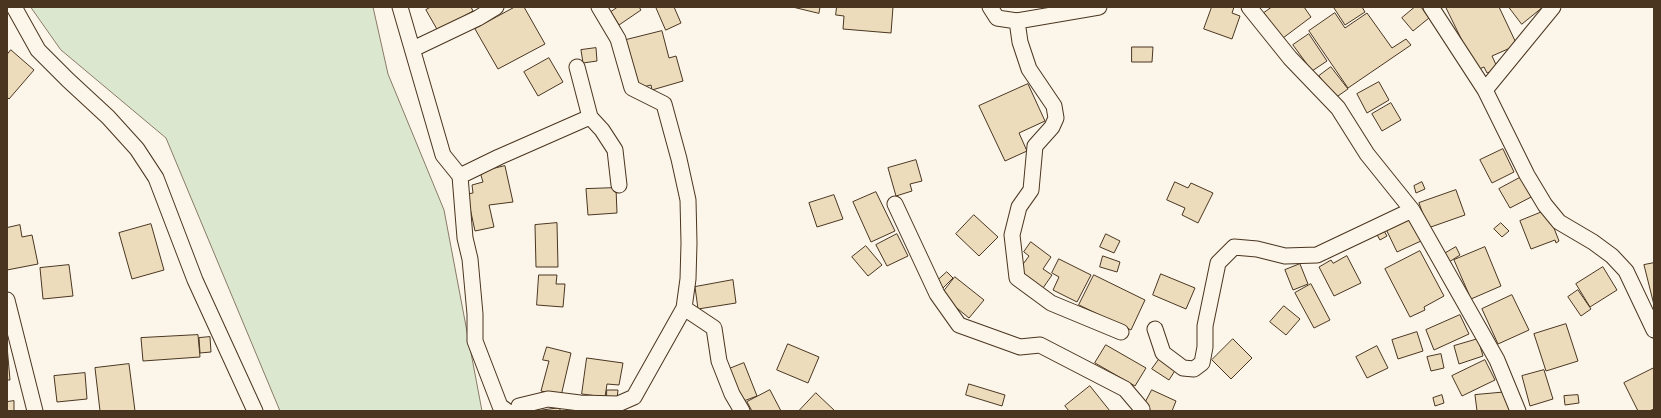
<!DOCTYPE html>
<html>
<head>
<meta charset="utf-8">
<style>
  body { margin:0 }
  #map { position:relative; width:1661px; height:418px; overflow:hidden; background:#fbf6e9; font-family:"Titillium Web",sans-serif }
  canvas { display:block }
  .frame { position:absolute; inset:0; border:8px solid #4a3520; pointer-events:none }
</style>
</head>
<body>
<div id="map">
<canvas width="1661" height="418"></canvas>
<div class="frame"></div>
</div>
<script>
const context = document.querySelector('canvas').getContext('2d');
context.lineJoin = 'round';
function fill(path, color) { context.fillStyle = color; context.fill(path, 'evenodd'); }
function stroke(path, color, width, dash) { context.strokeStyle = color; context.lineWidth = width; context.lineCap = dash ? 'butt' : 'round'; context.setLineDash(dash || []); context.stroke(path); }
const green = new Path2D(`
  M 31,7 L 373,7 L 388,74 L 444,210 L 482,411 L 280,411 L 166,138 L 61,50 Z`);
const building = new Path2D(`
  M 431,7 L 471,7 L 473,11 L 438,31 L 426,10 Z
  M 515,7 L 524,7 L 545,44 L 498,69 L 475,29 Z
  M 618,7 L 639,7 L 641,10 L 619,25 L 611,12 Z
  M 656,7 L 674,7 L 681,23 L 666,30 Z
  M 793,7 L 820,7 L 819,13 Z
  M 837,7 L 893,7 L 891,33 L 843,29 L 844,16 L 836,15 Z
  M 1212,7 L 1234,7 L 1232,13 L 1240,16 L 1232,39 L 1204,29 Z
  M 1272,7 L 1304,7 L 1311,17 L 1283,38 L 1264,13 Z
  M 1335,7 L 1362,7 L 1365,12 L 1345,25 L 1334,8 Z
  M 1415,7 L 1421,7 L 1429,18 L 1413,31 L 1402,18 Z
  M 1446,7 L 1499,7 L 1517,45 L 1492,56 L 1498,69 L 1487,73 L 1484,67 L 1477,70 Z
  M 1509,7 L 1543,7 L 1522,24 Z
  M 1335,13 L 1345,28 L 1367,13 L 1392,48 L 1406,39 L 1411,45 L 1348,88 L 1309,31 Z
  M 662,31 L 669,58 L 676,56 L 683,81 L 652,90 L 651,85 L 639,88 L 626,40 Z
  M 1309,34 L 1327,61 L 1312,71 L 1293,45 Z
  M 1132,47 L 1153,47 L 1152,62 L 1132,62 Z
  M 596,48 L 597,61 L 583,63 L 581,50 Z
  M 11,50 L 34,70 L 9,99 L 7,97 L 7,55 Z
  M 549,58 L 563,82 L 538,96 L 524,72 Z
  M 1331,67 L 1348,89 L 1335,98 L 1319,76 Z
  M 1379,82 L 1389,100 L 1367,113 L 1357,94 Z
  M 1028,84 L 1045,121 L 1019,133 L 1027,151 L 1005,161 L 979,106 Z
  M 1391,103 L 1401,120 L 1382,131 L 1372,114 Z
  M 1503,149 L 1514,172 L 1492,183 L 1480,160 Z
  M 916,160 L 922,181 L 910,184 L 912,191 L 896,196 L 888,168 Z
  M 505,166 L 513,202 L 489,205 L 494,227 L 475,231 L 467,194 L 473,193 L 472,185 L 483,182 L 480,172 Z
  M 1525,175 L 1535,195 L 1510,208 L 1499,189 Z
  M 1175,182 L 1188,188 L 1191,183 L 1213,193 L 1198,223 L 1182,215 L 1185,208 L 1167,200 Z
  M 1422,182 L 1425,189 L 1416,193 L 1414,186 Z
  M 616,188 L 617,213 L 588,215 L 586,189 Z
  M 1456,190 L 1465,215 L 1428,228 L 1419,203 Z
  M 876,192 L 895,231 L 871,242 L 853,202 Z
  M 834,195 L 843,219 L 817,227 L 809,203 Z
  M 1547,210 L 1559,241 L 1556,243 L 1555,240 L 1531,249 L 1520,221 Z
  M 974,215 L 998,237 L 979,256 L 956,234 Z
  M 1408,216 L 1421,241 L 1397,252 L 1385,227 Z
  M 557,223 L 558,267 L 536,267 L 535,225 Z
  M 1501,223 L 1509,231 L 1502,237 L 1494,229 Z
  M 151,224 L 164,270 L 132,279 L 119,233 Z
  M 20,225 L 22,237 L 32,235 L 38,264 L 7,270 L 7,228 Z
  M 1383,229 L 1387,236 L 1380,240 L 1376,233 Z
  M 897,234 L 908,256 L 887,266 L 876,245 Z
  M 1106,234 L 1120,241 L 1114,253 L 1100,247 Z
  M 1031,242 L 1051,257 L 1043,269 L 1052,275 L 1043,288 L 1018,271 L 1029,256 L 1024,252 Z
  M 866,246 L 882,265 L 868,276 L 852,257 Z
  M 1456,247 L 1460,255 L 1449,262 L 1444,254 Z
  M 1485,247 L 1501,286 L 1471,299 L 1454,260 Z
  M 1420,251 L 1444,296 L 1424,307 L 1425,310 L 1410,317 L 1385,269 Z
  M 1103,256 L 1120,262 L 1117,272 L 1100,267 Z
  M 1347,256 L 1361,283 L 1334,296 L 1319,267 L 1331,260 L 1333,263 Z
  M 1059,259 L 1091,275 L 1077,302 L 1053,290 L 1059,277 L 1052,273 Z
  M 1654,263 L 1654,305 L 1644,265 Z
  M 1300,264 L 1308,284 L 1293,290 L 1285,270 Z
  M 69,265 L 73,296 L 43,299 L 40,268 Z
  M 1603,267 L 1617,290 L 1590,307 L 1576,284 Z
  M 947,272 L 953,278 L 942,289 L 936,282 Z
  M 1161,274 L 1195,288 L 1186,309 L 1153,295 Z
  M 539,275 L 557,275 L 556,284 L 565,284 L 563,307 L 537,305 Z
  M 1094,275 L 1145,300 L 1131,330 L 1079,305 Z
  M 955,277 L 984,300 L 969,318 L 941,295 Z
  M 733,280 L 736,303 L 698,309 L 695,287 Z
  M 1311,284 L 1330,320 L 1314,328 L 1295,293 Z
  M 1578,290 L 1591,309 L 1581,316 L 1568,297 Z
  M 1512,295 L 1529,330 L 1498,344 L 1482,309 Z
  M 1284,306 L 1300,319 L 1286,335 L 1270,322 Z
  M 1460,315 L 1469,334 L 1434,350 L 1426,330 Z
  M 1566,324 L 1578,361 L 1546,371 L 1534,334 Z
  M 1417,332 L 1423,351 L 1398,359 L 1392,340 Z
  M 198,335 L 200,357 L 143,361 L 141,338 Z
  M 210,337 L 211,352 L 200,353 L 199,338 Z
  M 1233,339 L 1252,358 L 1231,379 L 1212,360 Z
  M 1478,339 L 1483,356 L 1459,364 L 1454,346 Z
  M 788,344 L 819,357 L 808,383 L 777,370 Z
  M 1106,345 L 1146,368 L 1135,386 L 1095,363 Z
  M 7,346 L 10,380 L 7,380 Z
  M 1377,346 L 1388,368 L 1367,378 L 1356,357 Z
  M 547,347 L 571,353 L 561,396 L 541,391 L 549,361 L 543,360 Z
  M 1441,354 L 1444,368 L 1431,371 L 1427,357 Z
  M 587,358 L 623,363 L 619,385 L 607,384 L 605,397 L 582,394 Z
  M 1160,358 L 1176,369 L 1169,380 L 1152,369 Z
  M 1485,360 L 1495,380 L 1462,396 L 1452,376 Z
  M 744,363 L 757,396 L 741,402 L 729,369 Z
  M 129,364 L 135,411 L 100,411 L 95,368 Z
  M 1654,368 L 1654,409 L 1649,411 L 1638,411 L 1624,383 Z
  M 1544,370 L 1553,399 L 1530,406 L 1522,376 Z
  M 85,373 L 87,399 L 57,402 L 54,376 Z
  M 969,384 L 1005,395 L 1002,406 L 966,395 Z
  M 1090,386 L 1110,411 L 1069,411 L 1065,406 Z
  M 607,390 L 618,390 L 617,399 L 607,398 Z
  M 770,390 L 781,411 L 752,411 L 747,402 Z
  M 1152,390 L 1176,401 L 1172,411 L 1152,411 L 1143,407 Z
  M 1508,392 L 1510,411 L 1477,411 L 1475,395 Z
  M 816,393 L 835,411 L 799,411 Z
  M 1442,395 L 1444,403 L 1435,406 L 1433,398 Z
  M 1578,395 L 1579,403 L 1565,405 L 1564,396 Z
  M 14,401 L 14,411 L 7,411 L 7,402 Z
  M 560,408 L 560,411 L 535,411 Z`);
const minor = new Path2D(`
  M 14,7 L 38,50 L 68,80 L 108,117 L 137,149 L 156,178 L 195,280 L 255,411
  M 400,7 L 443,155 L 460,176 L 465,238 L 470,259 L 475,314 L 475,341 L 500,406 L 507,411
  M 990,7 L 997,18 L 1017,21 L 1099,7
  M 1249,7 L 1290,58 L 1338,108 L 1367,154 L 1412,210 L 1497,360 L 1518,411
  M 1431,7 L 1485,90 L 1527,175 L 1545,205 L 1559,222 L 1593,242 L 1612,256 L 1626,271 L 1654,330
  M 1017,21 L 1020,42 L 1029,69 L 1054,106 L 1056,118 L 1052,127 L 1035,146 L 1031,190 L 1019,207 L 1012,235 L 1017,278 L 1051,303 L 1121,332
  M 413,49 L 478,18 L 496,7
  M 577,67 L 590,117 L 602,130 L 615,150 L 619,185
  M 1485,90 L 1553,7
  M 460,176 L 499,157 L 590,117
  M 895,204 L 937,294 L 959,325 L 1020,347 L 1040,345 L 1125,389 L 1142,409 L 1142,411
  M 7,300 L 35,411
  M 684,308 L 714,328 L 719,361 L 732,394 L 742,411
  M 1155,329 L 1163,353 L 1183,368 L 1194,369 L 1202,363 L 1205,347 L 1205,326 L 1218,263 L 1234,247 L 1257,249 L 1285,256 L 1317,255 L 1412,210
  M 518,411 L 519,406 L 548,399 L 580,403 L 618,404 L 634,397 L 684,308 L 688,279 L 689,243 L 688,200 L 679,159 L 664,104 L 632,88 L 618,39 L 599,7`);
fill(green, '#dce7d0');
stroke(green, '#887966', 1);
fill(building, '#ecdcbc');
stroke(building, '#4a3520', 1);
stroke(minor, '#4a3520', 17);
stroke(minor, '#fbf6e9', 15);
</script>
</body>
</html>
